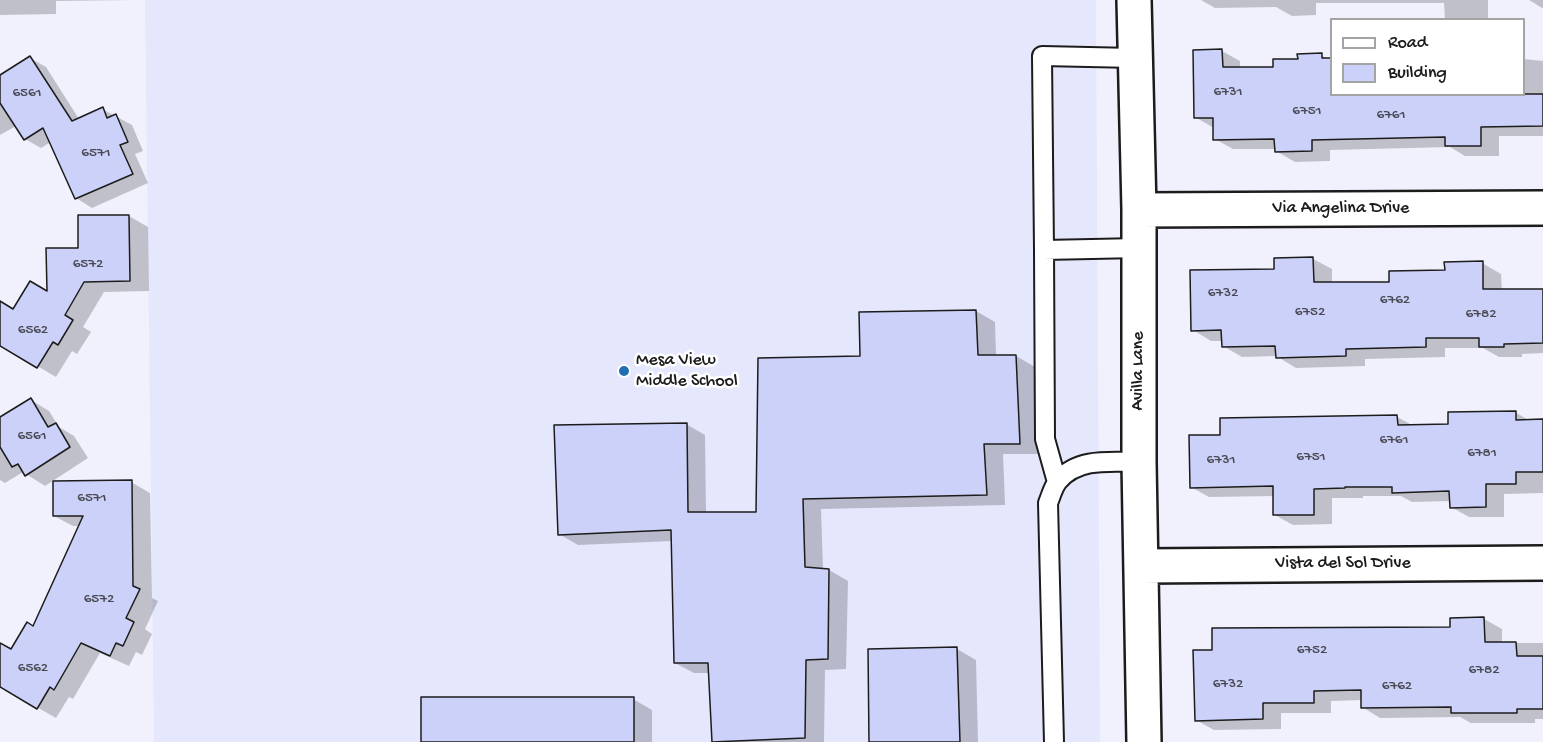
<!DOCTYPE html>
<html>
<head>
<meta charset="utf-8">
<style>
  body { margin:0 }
  #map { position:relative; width:1543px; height:742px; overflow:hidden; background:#f0f1fd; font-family:"Gochi Hand",sans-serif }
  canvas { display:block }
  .legend { position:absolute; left:1330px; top:18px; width:195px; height:78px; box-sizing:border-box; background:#fff; border:2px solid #a4a4a4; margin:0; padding:8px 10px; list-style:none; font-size:18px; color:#1c1c1c }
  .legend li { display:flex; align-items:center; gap:12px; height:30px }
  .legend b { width:30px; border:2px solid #a4a4a4 }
</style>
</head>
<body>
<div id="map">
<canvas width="1543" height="742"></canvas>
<ul class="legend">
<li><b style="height:8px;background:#fff"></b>Road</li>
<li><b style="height:16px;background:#ccd1f9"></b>Building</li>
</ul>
</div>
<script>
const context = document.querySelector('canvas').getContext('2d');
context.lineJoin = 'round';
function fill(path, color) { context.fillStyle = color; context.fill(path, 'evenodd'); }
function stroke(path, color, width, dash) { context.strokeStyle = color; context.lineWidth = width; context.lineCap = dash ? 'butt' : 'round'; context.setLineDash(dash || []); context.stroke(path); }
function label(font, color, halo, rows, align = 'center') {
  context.font = font + ' "Gochi Hand",sans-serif'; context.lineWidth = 5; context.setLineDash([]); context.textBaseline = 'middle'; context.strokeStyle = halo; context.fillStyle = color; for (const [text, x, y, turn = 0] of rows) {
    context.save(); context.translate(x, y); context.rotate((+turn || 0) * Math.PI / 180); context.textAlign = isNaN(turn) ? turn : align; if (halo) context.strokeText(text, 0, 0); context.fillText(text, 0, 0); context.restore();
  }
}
const built = new Path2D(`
  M 145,0 L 1096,0 L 1100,742 L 154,742 Z`);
const shadow = new Path2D(`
  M 0,0 L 134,0 L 56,1 L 56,14 L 0,15 Z
  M 1201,0 L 1488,0 L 1488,20 L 1445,20 L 1444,3 L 1316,3 L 1316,15 L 1292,16 L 1276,7 L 1215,8 Z
  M 1529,0 L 1543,0 L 1543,8 L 1542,8 Z
  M 1222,51 L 1240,61 L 1240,69 L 1275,68 L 1321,55 L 1329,60 L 1332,94 L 1524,94 L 1524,59 L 1543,61 L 1543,136 L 1499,136 L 1499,156 L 1465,156 L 1450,147 L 1330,150 L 1330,161 L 1295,162 L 1276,151 L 1276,149 L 1233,149 L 1215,139 L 1214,128 L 1195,117 Z
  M 30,58 L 46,67 L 79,119 L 102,109 L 132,125 L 143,151 L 135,154 L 148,183 L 92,208 L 76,198 L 51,142 L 41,148 L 25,139 L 16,126 L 0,135 L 0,77 Z
  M 129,216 L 148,227 L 149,291 L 104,292 L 83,327 L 91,332 L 77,354 L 72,351 L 56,377 L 0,344 L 0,302 L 14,310 L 48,294 L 80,249 Z
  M 1276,259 L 1313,259 L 1332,269 L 1332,284 L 1390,284 L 1482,263 L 1501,274 L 1502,292 L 1543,291 L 1543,353 L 1522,354 L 1522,357 L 1499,357 L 1483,348 L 1445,348 L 1445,357 L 1365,359 L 1365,366 L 1296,368 L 1276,356 L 1242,357 L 1223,346 L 1223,341 L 1211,341 L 1193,330 L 1276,270 Z
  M 976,311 L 995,322 L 996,356 L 1016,356 L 1035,367 L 1038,454 L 1003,454 L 1005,505 L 821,509 L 823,570 L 829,570 L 848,581 L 846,669 L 825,670 L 824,742 L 714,742 L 710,673 L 694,673 L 675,663 L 673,541 L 578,545 L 559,534 L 686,424 L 705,435 L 706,514 L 758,514 L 861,358 L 861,313 Z
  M 31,400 L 49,411 L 59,427 L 74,436 L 88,458 L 45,486 L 23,472 L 5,483 L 0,480 L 0,419 Z
  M 1515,412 L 1530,421 L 1543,420 L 1543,493 L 1504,494 L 1504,517 L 1469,517 L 1451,507 L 1451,501 L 1412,502 L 1401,496 L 1363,496 L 1363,498 L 1332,498 L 1332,524 L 1293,525 L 1275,515 L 1275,496 L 1209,497 L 1191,487 L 1222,437 L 1397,417 L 1414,426 L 1450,426 Z
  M 131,482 L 150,493 L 152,598 L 158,601 L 145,629 L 152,634 L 142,655 L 136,652 L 129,666 L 100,653 L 73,699 L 69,697 L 56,718 L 0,686 L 0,645 L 11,651 L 34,628 L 80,526 L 73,526 L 54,516 Z
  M 1484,619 L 1502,629 L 1502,643 L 1543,643 L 1543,719 L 1535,719 L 1535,723 L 1471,723 L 1460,717 L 1380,718 L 1362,707 L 1362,700 L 1331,701 L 1331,713 L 1281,713 L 1281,729 L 1214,730 L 1196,720 L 1214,651 L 1451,629 Z
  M 957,649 L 976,660 L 978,742 L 871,742 Z
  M 633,699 L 652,710 L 652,742 L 423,742 Z`);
const building = new Path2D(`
  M 1222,49 L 1223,67 L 1273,67 L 1273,59 L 1298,59 L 1297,54 L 1322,53 L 1322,58 L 1332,58 L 1332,94 L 1543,94 L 1543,126 L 1481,127 L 1481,146 L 1445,146 L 1445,137 L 1312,140 L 1312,151 L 1275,152 L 1274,139 L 1213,140 L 1213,118 L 1194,118 L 1193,50 Z
  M 30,56 L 72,121 L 103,107 L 107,118 L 116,114 L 128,142 L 120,145 L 133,174 L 75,199 L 43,128 L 24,140 L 0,103 L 0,75 Z
  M 78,215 L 129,215 L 130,281 L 84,282 L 65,315 L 73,320 L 58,345 L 53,342 L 37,368 L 0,346 L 0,301 L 13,309 L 30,281 L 47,291 L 46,248 L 78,248 Z
  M 1313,257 L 1314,282 L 1389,282 L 1389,271 L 1445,270 L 1444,262 L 1483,261 L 1483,289 L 1543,289 L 1543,343 L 1504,344 L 1504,347 L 1479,347 L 1479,338 L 1426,338 L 1426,347 L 1346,349 L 1346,356 L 1276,358 L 1275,346 L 1222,347 L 1221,330 L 1191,331 L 1190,270 L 1274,269 L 1274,258 Z
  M 976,310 L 978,355 L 1016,355 L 1020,444 L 984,444 L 987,495 L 803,499 L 805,567 L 829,569 L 828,659 L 806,660 L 805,738 L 712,742 L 708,663 L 674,663 L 671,530 L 558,535 L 554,425 L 687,423 L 688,512 L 756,512 L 758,358 L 860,356 L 859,312 Z
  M 31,398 L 48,427 L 56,423 L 70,447 L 25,476 L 18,464 L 12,467 L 0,447 L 0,417 Z
  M 1516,411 L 1516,420 L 1543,419 L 1543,472 L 1516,472 L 1516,484 L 1486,484 L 1486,507 L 1450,508 L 1449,491 L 1392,493 L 1392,487 L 1345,487 L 1345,488 L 1314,489 L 1314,515 L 1273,515 L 1273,486 L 1190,488 L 1189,435 L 1220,435 L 1220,418 L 1397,415 L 1398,425 L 1448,424 L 1448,412 Z
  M 132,480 L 133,586 L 140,589 L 126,618 L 134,622 L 123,646 L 116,643 L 110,656 L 81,643 L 54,690 L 50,687 L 37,709 L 0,687 L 0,643 L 11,649 L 27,622 L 33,626 L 83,516 L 53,516 L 53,481 Z
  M 1484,617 L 1485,642 L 1516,642 L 1517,656 L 1543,656 L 1543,709 L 1517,709 L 1517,713 L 1451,713 L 1451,707 L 1361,708 L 1361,690 L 1314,691 L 1314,703 L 1263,703 L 1263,719 L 1195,721 L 1193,650 L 1212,650 L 1212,628 L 1450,627 L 1450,618 Z
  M 957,647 L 960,742 L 869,742 L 868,649 Z
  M 421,697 L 634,697 L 634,742 L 421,742 Z`);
const lane = new Path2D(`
  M 1135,58 L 1042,56 L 1044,250 L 1139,248
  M 1044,250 L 1045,439 L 1057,482
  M 1054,742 L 1048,503 C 1051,496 1053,487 1058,481 C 1078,457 1111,462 1139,462`);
const street = new Path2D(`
  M 1134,0 L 1139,210 L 1139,462 L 1144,742
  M 1139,210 L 1543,208
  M 1142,566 L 1543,563`);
const markers = [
  [624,371,6,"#1f6fb2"]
];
const numberNames = [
  ["6731",1228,93],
  ["6561",27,94],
  ["6751",1307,112],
  ["6761",1391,116],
  ["6571",96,154],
  ["6572",88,265],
  ["6732",1223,294],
  ["6762",1395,301],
  ["6752",1310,313],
  ["6782",1481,315],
  ["6562",33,331],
  ["6561",32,437],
  ["6761",1394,441],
  ["6781",1482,454],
  ["6751",1311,458],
  ["6731",1221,461],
  ["6571",92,499],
  ["6572",99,600],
  ["6752",1312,651],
  ["6562",33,669],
  ["6782",1484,671],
  ["6732",1228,685],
  ["6762",1397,687]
];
const streetNames = [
  ["Via Angelina Drive",1341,209],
  ["Avilla Lane",1139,371,-90],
  ["Vista del Sol Drive",1343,564]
];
const poiNames = [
  ["Mesa View",636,361],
  ["Middle School",636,382]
];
fill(built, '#e5e7fc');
fill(shadow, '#0003');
fill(building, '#ccd1f9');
stroke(building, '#1c1c1c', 1.5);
stroke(lane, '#1c1c1c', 22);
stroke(street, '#1c1c1c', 38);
stroke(lane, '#fff', 18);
stroke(street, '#fff', 33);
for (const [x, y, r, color] of markers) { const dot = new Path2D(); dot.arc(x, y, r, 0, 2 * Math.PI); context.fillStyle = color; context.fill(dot); stroke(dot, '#fff', 2); }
label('15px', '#484953', null, numberNames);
label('18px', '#1c1c1c', '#fff', streetNames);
label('18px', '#1c1c1c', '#fff', poiNames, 'left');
</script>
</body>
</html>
